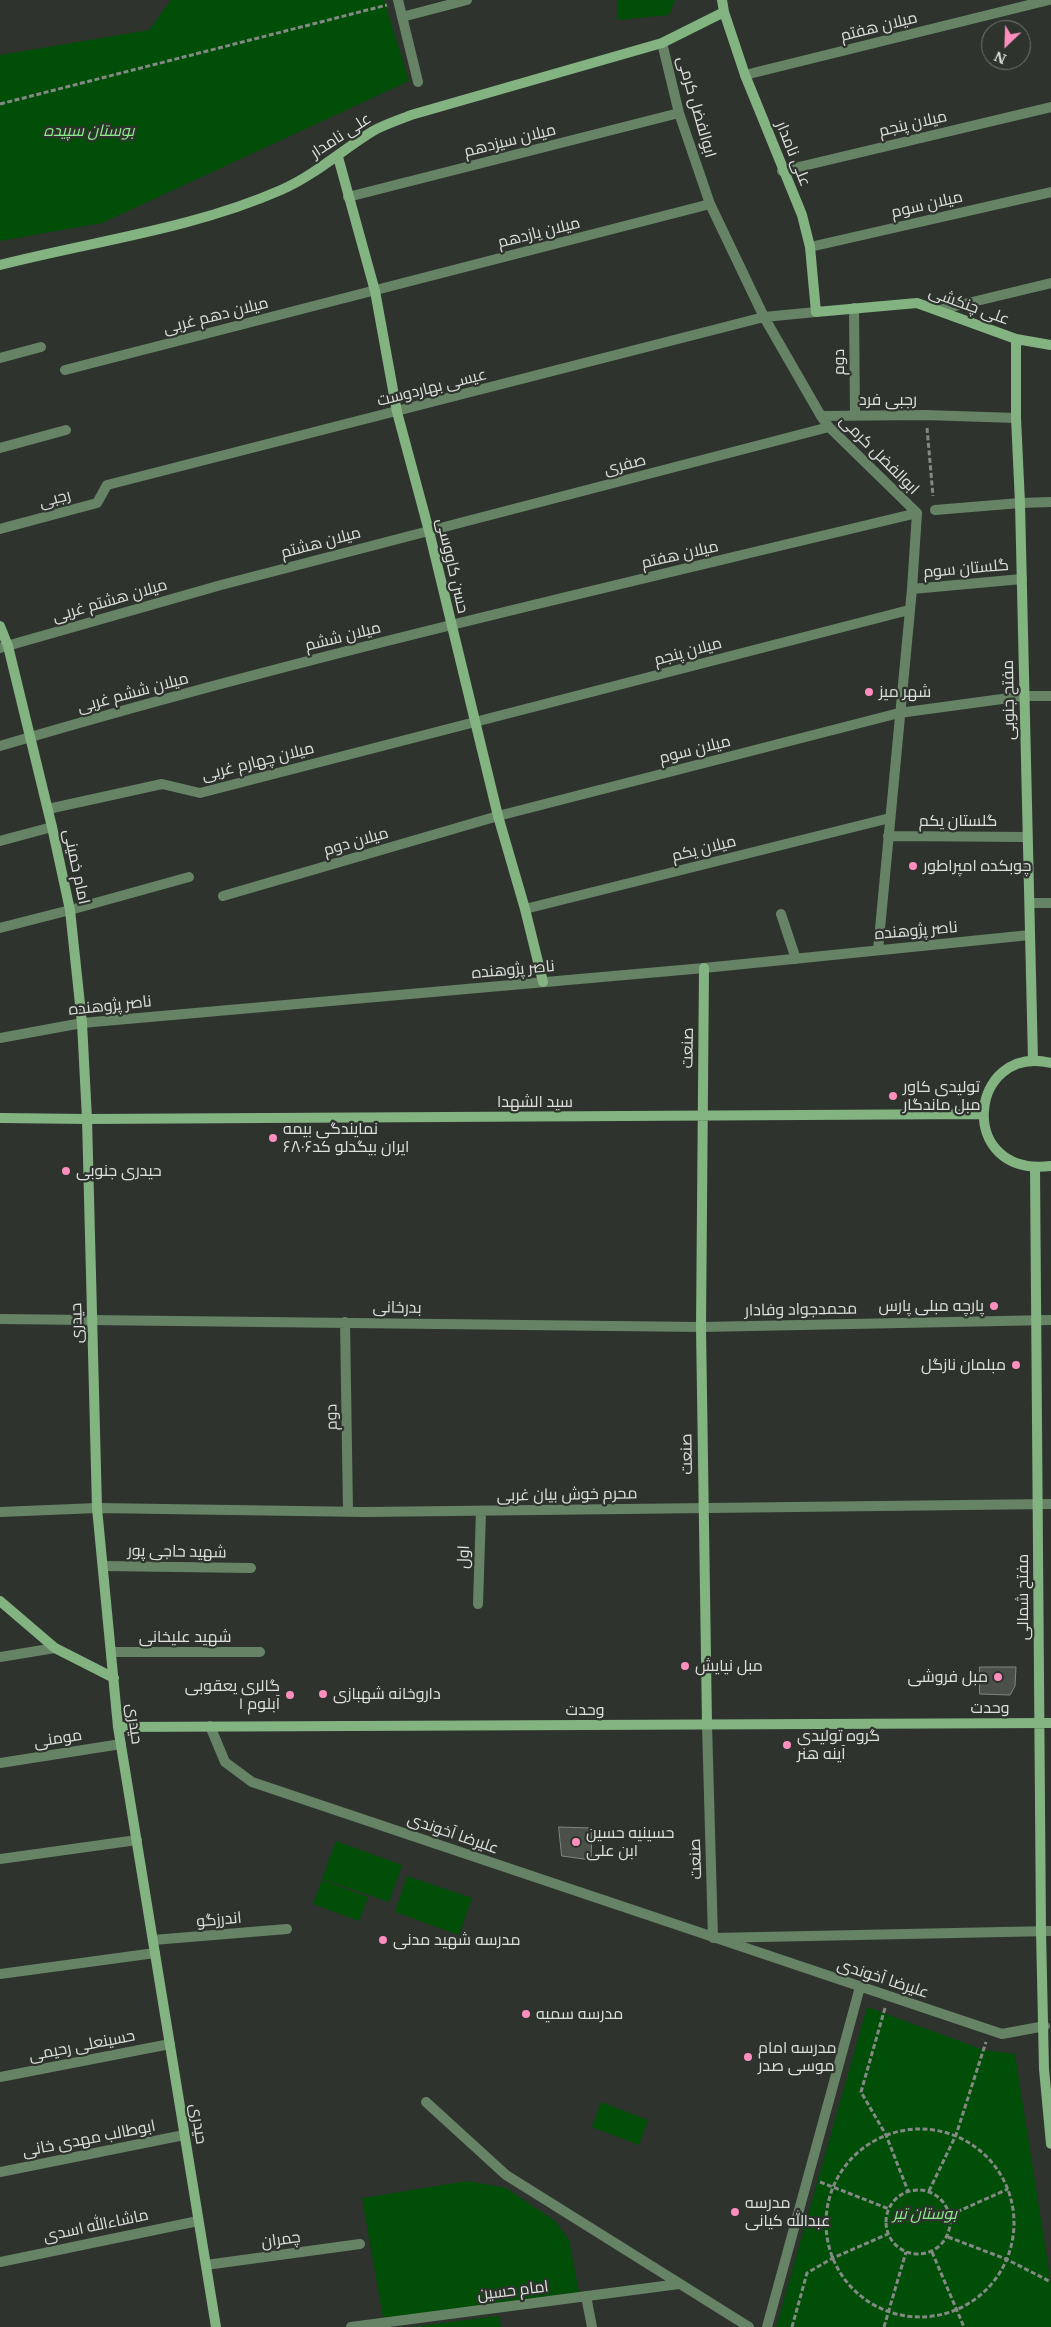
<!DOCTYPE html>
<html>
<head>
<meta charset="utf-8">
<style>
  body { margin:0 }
  #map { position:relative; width:1051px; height:2327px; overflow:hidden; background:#2e332e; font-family:Merriweather,serif }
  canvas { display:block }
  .north { position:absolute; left:981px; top:20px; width:50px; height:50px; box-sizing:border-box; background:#2e332e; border:1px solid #747874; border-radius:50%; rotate:204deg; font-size:14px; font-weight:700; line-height:20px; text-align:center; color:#dde0dd }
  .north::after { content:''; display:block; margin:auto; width:18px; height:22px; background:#fd8ebe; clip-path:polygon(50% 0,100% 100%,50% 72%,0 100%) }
</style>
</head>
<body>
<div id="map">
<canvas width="1051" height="2327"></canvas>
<div class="north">N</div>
</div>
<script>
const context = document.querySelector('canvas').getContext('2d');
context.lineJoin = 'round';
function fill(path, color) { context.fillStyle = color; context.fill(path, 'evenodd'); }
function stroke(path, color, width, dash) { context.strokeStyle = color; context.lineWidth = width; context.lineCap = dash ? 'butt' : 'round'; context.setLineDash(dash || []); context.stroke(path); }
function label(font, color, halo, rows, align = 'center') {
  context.font = font + ' Merriweather,Cairo,serif'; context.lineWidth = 4.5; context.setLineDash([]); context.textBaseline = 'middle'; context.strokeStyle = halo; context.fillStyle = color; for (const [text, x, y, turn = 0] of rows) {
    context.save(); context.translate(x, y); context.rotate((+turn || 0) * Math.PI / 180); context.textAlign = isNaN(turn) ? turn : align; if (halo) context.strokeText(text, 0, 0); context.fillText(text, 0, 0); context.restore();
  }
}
const green = new Path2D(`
  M 171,0 L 384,0 L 409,81 L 102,223 L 0,241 L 0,55 L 149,30 Z
  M 618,0 L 675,0 L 669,15 L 618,20 Z
  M 336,1841 L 402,1865 L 389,1902 L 322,1879 Z
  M 407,1876 L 472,1898 L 459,1935 L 395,1912 Z
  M 322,1880 L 368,1897 L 359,1921 L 313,1904 Z
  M 867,2007 L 984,2050 L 1015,2054 L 1051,2284 L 1051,2327 L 776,2327 Z
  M 601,2102 L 648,2120 L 639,2145 L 592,2127 Z
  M 468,2181 L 506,2188 L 555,2221 L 569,2240 L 579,2292 L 383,2318 L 362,2198 Z
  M 499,2316 L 501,2327 L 410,2327 Z`);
const building = new Path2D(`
  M 980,1667 L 1016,1667 L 1015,1686 L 1010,1695 L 980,1694 Z
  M 559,1827 L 592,1828 L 591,1860 L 562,1856 Z`);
const path = new Path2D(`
  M 0,104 L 387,5
  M 927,428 L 933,496
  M 885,2008 L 861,2092 L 886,2135 L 908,2191
  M826 2223a94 94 0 1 1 188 0a94 94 0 1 1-188 0Z
  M 820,2182 L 889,2209
  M886 2222a32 32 0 1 1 64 0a32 32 0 1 1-64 0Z
  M 929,2191 L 956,2135 L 986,2042
  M 950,2215 L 1008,2189
  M 948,2237 L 1006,2259 L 1051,2282
  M 932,2252 L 964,2327
  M 792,2327 L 807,2273 L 833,2258 L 888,2234
  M 884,2327 L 906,2252`);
const street = new Path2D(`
  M 398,0 L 418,82
  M 402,17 L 467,0
  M 662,43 L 679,113 L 710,204 L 764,317 L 821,416 L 829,427 L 917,513 L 912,589 L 878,950
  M 745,75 L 1049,0
  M 782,171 L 1051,107
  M 348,197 L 679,113
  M 810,247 L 1051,192
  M 854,308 L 855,415
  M 939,310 L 1051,283
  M 0,358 L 41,347
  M 65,370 L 710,204
  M 821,416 L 925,415 L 1016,418
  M 0,448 L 66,430
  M 935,510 L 1020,503 L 1051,502
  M 0,529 L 97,503 L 107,485 L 764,317 L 816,312
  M 912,589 L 1022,579
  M 0,648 L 221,585 L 829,427
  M 0,746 C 302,656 611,587 917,513
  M 48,809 L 162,784 L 200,793 L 909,610
  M 888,836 L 1027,837
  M 0,841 L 52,827
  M 223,896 L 498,816 L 899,713 L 1024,696 L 1051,696
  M 1030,903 L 1051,903
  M 525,909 L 890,818
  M 781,914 L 796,959
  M 0,928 L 70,910 L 189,877
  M 0,1038 L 82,1023 L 704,968 L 1030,935
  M 0,1319 L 701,1327 L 1051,1320
  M 345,1322 L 348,1511
  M 0,1512 L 97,1508 L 366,1512 L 1051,1504
  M 103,1566 L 251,1568
  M 478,1604 L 481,1511
  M 111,1652 L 260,1652
  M 0,1657 L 55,1648
  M 707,1724 L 713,1938 L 1051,1931
  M 210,1726 L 225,1762 L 252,1782 L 1002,2034 L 1045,2026
  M 0,1763 L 121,1744
  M 0,1859 L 137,1840
  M 153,1940 L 287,1929
  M 0,1974 L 155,1953
  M 0,2077 L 170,2044
  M 426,2102 L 506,2175 L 749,2327
  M 0,2172 L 184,2135
  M 0,2262 L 198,2221
  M 206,2265 L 360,2244
  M 586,2296 L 592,2327
  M 351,2327 L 679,2284
  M 767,2327 L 860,1987`);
const secondary = new Path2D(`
  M 722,0 L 724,12 L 745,75 L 802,215 L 810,247 L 816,312 L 917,303 L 1016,339 L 1051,345
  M 338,157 L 375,291 L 397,412 L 429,531 L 498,816 L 525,909 L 543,982
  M 0,265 C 94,241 192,229 281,190 C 315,175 342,150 373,131 C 385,124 399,120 411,115 L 662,43 L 724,12
  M 1016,339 L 1016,418 L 1020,503 L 1033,1061
  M 0,626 L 8,646 L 52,827 L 70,910 L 82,1023 L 87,1119 L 97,1508 L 118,1727 L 216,2327
  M 704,968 L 701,1327 L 707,1724
  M 1051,1063 C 968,1043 955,1178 1051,1166
  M 0,1118 L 87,1119 L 982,1114
  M 1035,1168 L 1041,1931 L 1044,2069 L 1051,2144
  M 0,1601 L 55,1648 L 114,1678
  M 118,1727 L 1051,1723`);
const markers = [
  [869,692,5,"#fd8ebe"],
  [913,866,5,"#fd8ebe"],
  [893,1096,5,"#fd8ebe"],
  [273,1138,5,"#fd8ebe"],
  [66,1171,5,"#fd8ebe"],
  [994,1306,5,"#fd8ebe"],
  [1016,1365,5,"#fd8ebe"],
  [685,1666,5,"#fd8ebe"],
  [998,1677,5,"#fd8ebe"],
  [323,1694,5,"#fd8ebe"],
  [290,1695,5,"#fd8ebe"],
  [787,1745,5,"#fd8ebe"],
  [576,1842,5,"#fd8ebe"],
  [383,1940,5,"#fd8ebe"],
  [526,2014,5,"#fd8ebe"],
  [748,2057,5,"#fd8ebe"],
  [735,2212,5,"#fd8ebe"]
];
const streetNames = [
  ["میلان هفتم",879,27,-14],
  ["ابوالفضل کرمی",696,107,74],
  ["میلان پنجم",913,124,-13],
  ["علی نامدار",341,136,-33],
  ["میلان سیزدهم",510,141,-14],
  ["علی نامدار",793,154,68],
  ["میلان سوم",927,205,-13],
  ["میلان یازدهم",539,233,-14],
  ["علی چنکشی",969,306,20],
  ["میلان دهم غربی",216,316,-14],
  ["دوم",839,362,-90],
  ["عیسی بهاردوست",432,388,-14],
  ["رجبی فرد",888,400],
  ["ابوالفضل کرمی",879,455,45],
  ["صفری",625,465,-14],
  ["رجبی",55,499,-15],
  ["میلان هشتم",321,543,-15],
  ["میلان هفتم",680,555,-13],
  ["حسن کاووسی",452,566,77],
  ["گلستان سوم",966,569,-5],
  ["میلان هشتم غربی",110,601,-16],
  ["میلان ششم",343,637,-14],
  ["میلان پنجم",688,652,-15],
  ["میلان ششم غربی",133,693,-15],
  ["مفتح جنوبی",1009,700,-91],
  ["میلان سوم",695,750,-14],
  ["میلان چهارم غربی",258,762,-14],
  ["گلستان یکم",958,821],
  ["میلان دوم",356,842,-16],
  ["میلان یکم",704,849,-14],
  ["امام خمینی",76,867,78],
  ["ناصر پژوهنده",916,931,-5],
  ["ناصر پژوهنده",513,970,-5],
  ["ناصر پژوهنده",110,1006,-6],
  ["صنعت",688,1048,-89],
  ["سید الشهدا",535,1102],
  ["بدرخانی",397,1308,1],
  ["محمدجواد وفادار",801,1310,-1],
  ["حیدری",77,1323,-91],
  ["دوم",332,1417,-91],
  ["صنعت",687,1454,-91],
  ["محرم خوش بیان غربی",567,1495,-1],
  ["شهید حاجی پور",177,1552,1],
  ["اول",464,1557,-88],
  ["مفتح شمالی",1023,1597,-90],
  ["شهید علیخانی",185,1637],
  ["وحدت",990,1708],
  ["وحدت",585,1710],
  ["حیدری",134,1724,83],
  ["مومنی",58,1739,-9],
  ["علیرضا آخوندی",453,1834,19],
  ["صنعت",696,1859,-92],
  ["اندرزگو",219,1920,-5],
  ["علیرضا آخوندی",883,1979,18],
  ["حسینعلی رحیمی",82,2046,-11],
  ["حیدری",198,2124,81],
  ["ابوطالب مهدی خانی",89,2139,-11],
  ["ماشاءالله اسدی",96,2226,-12],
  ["چمران",281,2240,-8],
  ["امام حسین",513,2291,-7]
];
const parkNames = [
  ["بوستان سپیده",89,131],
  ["بوستان تیر",925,2214]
];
const poiNames = [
  ["شهر میز",879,692],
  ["چوبکده امپراطور",923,866],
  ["تولیدی کاور",903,1087],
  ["مبل ماندگار",903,1105],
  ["نمایندگی بیمه",283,1129],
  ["ایران بیگدلو کد۶۸۰۶",283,1147],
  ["حیدری جنوبی",76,1171],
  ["پارچه مبلی پارس",984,1306,"right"],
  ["مبلمان نازگل",1006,1365,"right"],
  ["مبل نیایش",695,1666],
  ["مبل فروشی",988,1677,"right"],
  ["گالری یعقوبی",280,1686,"right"],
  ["آبلوم ۱",280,1704,"right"],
  ["داروخانه شهبازی",333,1694],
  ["گروه تولیدی",797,1736],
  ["آینه هنر",797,1754],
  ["حسینیه حسین",586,1833],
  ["ابن علی",586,1851],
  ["مدرسه شهید مدنی",393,1940],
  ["مدرسه سمیه",536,2014],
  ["مدرسه امام",758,2048],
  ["موسی صدر",758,2066],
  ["مدرسه",745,2203],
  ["عبدالله کیانی",745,2221]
];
fill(green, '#004e07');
fill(building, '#4b504a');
stroke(building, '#828781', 1);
stroke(path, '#858985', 3, [5, 2.5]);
stroke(street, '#668465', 10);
stroke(secondary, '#83b381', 10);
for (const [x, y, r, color] of markers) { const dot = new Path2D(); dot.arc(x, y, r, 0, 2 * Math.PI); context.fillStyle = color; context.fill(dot); stroke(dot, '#2e332e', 2); }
label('16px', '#dde0dd', '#2e332e', streetNames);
label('italic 16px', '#8ded8c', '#2e332e', parkNames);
label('16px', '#dde0dd', '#2e332e', poiNames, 'left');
</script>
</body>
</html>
